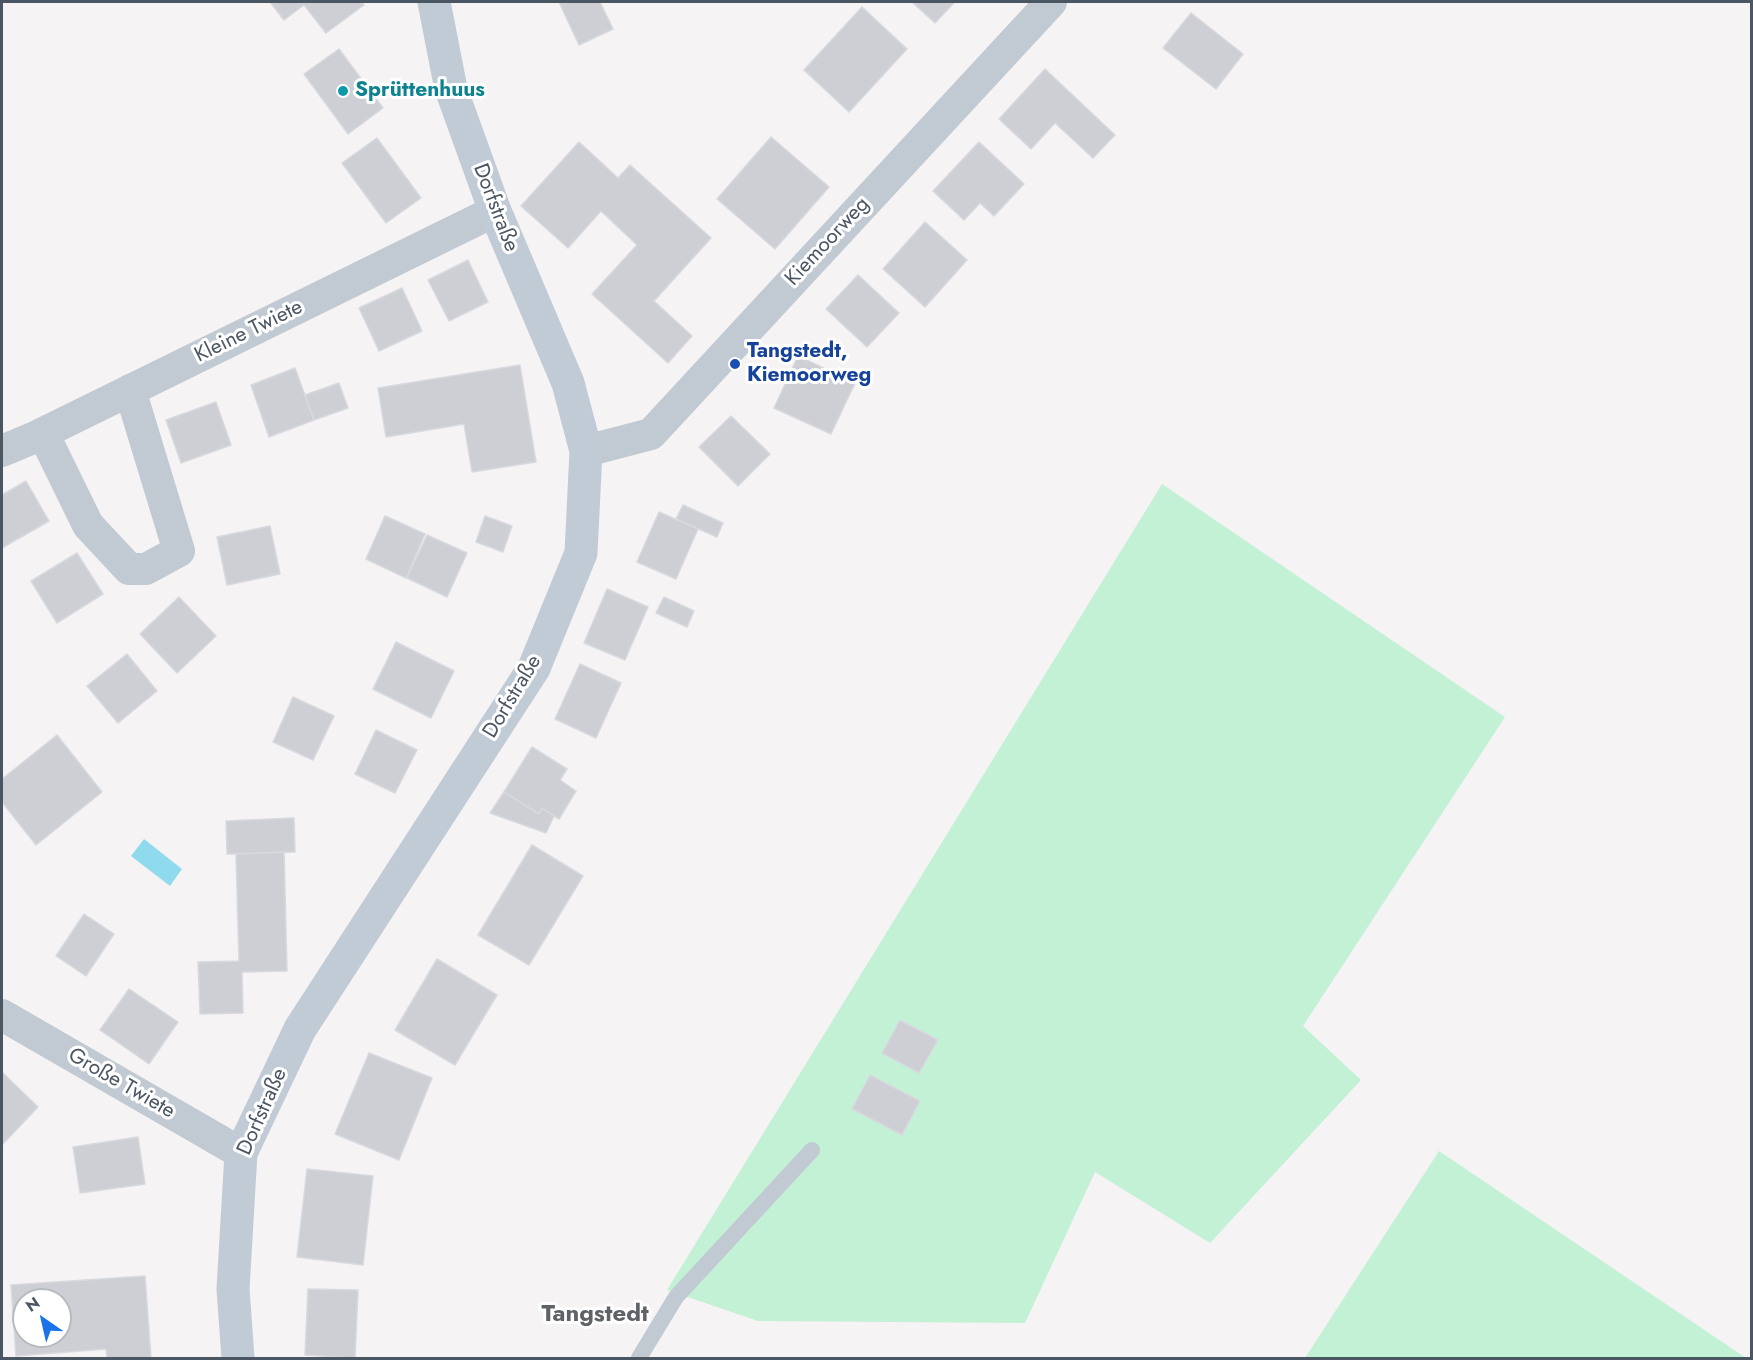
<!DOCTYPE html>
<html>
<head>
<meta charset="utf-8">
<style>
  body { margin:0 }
  #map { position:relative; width:1753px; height:1360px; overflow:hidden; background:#f5f3f3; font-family:Jost,sans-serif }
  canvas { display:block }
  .frame { position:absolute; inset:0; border:3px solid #4a5661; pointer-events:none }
  .north { position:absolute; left:12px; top:1288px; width:60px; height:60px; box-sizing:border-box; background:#fff; border:2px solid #b7bbc0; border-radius:50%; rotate:326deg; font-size:16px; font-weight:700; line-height:24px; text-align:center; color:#4a5661 }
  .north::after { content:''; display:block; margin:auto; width:21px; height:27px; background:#1a73e8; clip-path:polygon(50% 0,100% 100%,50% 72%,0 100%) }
</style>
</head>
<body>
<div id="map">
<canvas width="1753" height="1360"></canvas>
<div class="frame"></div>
<div class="north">N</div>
</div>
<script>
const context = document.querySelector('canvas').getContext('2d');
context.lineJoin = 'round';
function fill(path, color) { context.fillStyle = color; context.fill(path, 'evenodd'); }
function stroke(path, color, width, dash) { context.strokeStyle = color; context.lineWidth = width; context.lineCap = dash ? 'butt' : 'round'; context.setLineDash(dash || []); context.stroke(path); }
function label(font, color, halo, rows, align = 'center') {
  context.font = font + ' Jost,sans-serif'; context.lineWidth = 6; context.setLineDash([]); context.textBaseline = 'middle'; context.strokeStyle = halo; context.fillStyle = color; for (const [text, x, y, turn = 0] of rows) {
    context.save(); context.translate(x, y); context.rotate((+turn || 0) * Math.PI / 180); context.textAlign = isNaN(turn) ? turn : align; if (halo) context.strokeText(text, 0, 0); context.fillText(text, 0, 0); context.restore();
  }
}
const green = new Path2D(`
  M 1162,484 L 1505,717 L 1303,1026 L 1361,1080 L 1210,1243 L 1095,1172 L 1025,1323 L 758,1321 L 667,1290 Z
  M 1439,1151 L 1746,1358 L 1305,1358 Z`);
const water = new Path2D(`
  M 144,839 L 182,869 L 170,886 L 131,856 Z`);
const building = new Path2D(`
  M 270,2 L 362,2 L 364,5 L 326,33 L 304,5 L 284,20 Z
  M 559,2 L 600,2 L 613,29 L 579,45 Z
  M 912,2 L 955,2 L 935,23 Z
  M 862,7 L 907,49 L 849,112 L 804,70 Z
  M 1191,13 L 1243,54 L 1216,89 L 1163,48 Z
  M 339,49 L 383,108 L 348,134 L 304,74 Z
  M 1045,69 L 1115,135 L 1093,158 L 1055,123 L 1031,149 L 999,119 Z
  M 771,137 L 829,187 L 775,249 L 717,199 Z
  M 377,138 L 421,198 L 386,223 L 342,163 Z
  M 579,142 L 618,178 L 630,165 L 711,238 L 654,301 L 692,336 L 668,363 L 592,294 L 637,245 L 601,211 L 568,248 L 521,206 Z
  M 979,142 L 1024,184 L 994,216 L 980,203 L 964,220 L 933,191 Z
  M 925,222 L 967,260 L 925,307 L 883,269 Z
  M 468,260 L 488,302 L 449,321 L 428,280 Z
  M 858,275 L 899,313 L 867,347 L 826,309 Z
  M 402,288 L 422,331 L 379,351 L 359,308 Z
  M 798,356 L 855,383 L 831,434 L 774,408 Z
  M 520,365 L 536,462 L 472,472 L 464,424 L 386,437 L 378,388 Z
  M 295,368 L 314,420 L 269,437 L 251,385 Z
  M 339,383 L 348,408 L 314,420 L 305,395 Z
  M 216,402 L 231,445 L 181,463 L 166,420 Z
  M 731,416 L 770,454 L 738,486 L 699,447 Z
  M 26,481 L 49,521 L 2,548 L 2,495 Z
  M 683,505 L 723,523 L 717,537 L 676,519 Z
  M 659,512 L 698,529 L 676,579 L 637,562 Z
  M 385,516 L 425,534 L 406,578 L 366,559 Z
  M 485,516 L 512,526 L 503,552 L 476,542 Z
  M 270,526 L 280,574 L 227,585 L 217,537 Z
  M 427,535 L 467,553 L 447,597 L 407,578 Z
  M 77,553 L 103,594 L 57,623 L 31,581 Z
  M 607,589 L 648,607 L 625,660 L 584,643 Z
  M 179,597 L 216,636 L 177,673 L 140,634 Z
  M 664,597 L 694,611 L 687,627 L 656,613 Z
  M 396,642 L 454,671 L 431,718 L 373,689 Z
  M 127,654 L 157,691 L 118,723 L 87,686 Z
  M 580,664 L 621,683 L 596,738 L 555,719 Z
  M 293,697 L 334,716 L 313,760 L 273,742 Z
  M 376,730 L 417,750 L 395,793 L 355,774 Z
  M 57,735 L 102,792 L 36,845 L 2,802 L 2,779 Z
  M 532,747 L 567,769 L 560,780 L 576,791 L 559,819 L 542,808 L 539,814 L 504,792 Z
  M 504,792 L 539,814 L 542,808 L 554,816 L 546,833 L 490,813 Z
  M 294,818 L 295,852 L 227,854 L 226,821 Z
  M 532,845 L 583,876 L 529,965 L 478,935 Z
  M 284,852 L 287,971 L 242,972 L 243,1013 L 200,1014 L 198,962 L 239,961 L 236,854 Z
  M 84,914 L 114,934 L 86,976 L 56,956 Z
  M 437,959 L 497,995 L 455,1065 L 395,1030 Z
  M 129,989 L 178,1022 L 149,1064 L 100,1030 Z
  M 900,1020 L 938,1040 L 919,1073 L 882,1053 Z
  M 369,1053 L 432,1078 L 399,1160 L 335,1134 Z
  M 2,1072 L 38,1107 L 3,1144 L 2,1143 Z
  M 870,1075 L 920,1101 L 902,1135 L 852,1109 Z
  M 138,1137 L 145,1184 L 80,1193 L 73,1147 Z
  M 307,1169 L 373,1176 L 363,1265 L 297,1257 Z
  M 145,1276 L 151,1358 L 107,1358 L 106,1349 L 16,1356 L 11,1285 ZM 24,1300 L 60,1300 L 60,1336 L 24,1336 Z
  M 308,1289 L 358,1290 L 355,1358 L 305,1355 Z`);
const service = new Path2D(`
  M 639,1358 L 676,1297 L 812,1150`);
const minor = new Path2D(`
  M 43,433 L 88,525 L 129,569 L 146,569 L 179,551 L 130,390
  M 2,451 L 33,438 L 495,211
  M 586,451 L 651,434 L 1051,2
  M 2,1015 L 241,1153`);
const secondary = new Path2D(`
  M 238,1358 L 233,1289 L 241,1153 L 300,1029 L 534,668 L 581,553 L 586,451 L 568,383 L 495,211 L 451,89 L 434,2`);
const markers = [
  [343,91,6,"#0f9aa8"],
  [735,364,6,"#1a4fb4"]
];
const cultureNames = [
  ["Sprüttenhuus",355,91]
];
const streetNames = [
  ["Dorfstraße",495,208,69],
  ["Kiemoorweg",828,242,-47],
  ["Kleine Twiete",249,332,-26],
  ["Dorfstraße",513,697,-59],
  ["Große Twiete",121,1084,30],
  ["Dorfstraße",263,1112,-66]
];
const transitNames = [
  ["Tangstedt,",747,352],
  ["Kiemoorweg",747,376]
];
const quarterNames = [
  ["Tangstedt",595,1315]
];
fill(green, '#c3f1d5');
fill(water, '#90daee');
fill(building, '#cdcfd5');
stroke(building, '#d7d9de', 1.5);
stroke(service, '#c1cad2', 16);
stroke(minor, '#c1cad2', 32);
stroke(secondary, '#c1cbd6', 33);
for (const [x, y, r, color] of markers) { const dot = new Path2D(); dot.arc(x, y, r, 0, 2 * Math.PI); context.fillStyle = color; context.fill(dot); stroke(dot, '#fff', 2); }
label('bold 21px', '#0d838f', '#fff', cultureNames, 'left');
label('21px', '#4a5661', '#fff', streetNames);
label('bold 21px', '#164399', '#fff', transitNames, 'left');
label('bold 24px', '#5f6368', '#fff', quarterNames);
</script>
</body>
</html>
